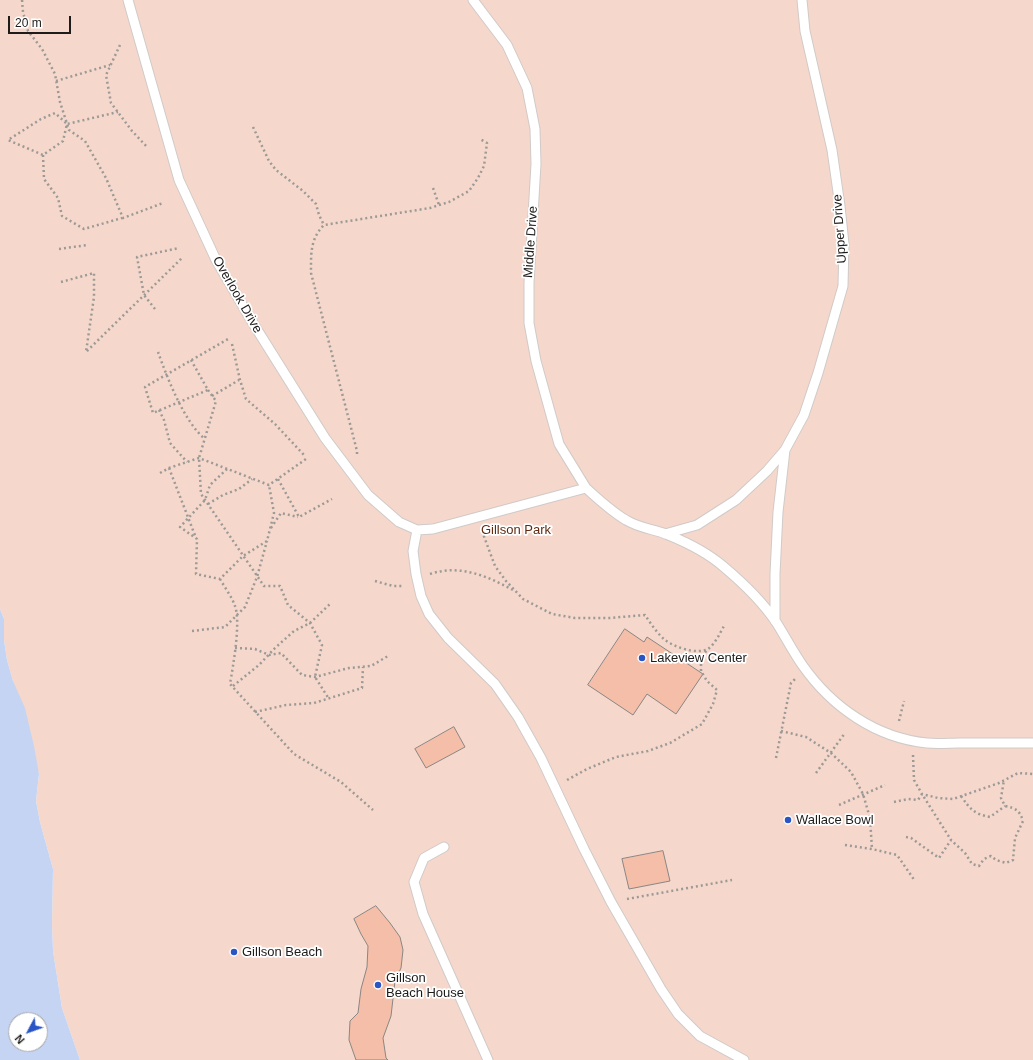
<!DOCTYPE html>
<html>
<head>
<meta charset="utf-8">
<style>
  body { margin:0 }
  #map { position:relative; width:1033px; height:1060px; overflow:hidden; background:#fef9f7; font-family:Helvetica,sans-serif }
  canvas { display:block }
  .north { position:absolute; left:8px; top:1012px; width:40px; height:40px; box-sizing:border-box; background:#fff; border:1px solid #a5a4a4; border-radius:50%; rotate:229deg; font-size:11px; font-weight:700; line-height:16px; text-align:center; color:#1d1c1b }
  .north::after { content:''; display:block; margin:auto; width:14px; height:18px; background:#2a55c4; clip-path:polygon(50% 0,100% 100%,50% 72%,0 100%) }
  .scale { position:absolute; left:8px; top:16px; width:63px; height:18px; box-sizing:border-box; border:2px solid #1d1c1b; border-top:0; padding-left:5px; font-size:12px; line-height:14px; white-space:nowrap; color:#1d1c1b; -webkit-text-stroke:3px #fff; paint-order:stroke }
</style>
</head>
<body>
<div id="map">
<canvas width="1033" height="1060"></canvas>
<div class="north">N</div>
<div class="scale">20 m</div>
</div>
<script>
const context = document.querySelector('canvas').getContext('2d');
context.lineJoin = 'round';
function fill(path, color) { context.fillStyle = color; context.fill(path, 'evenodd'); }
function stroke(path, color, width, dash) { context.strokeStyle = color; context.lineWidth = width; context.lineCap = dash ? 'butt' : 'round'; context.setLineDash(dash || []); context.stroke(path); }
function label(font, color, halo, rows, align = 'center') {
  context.font = font + ' Helvetica,sans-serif'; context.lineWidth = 3.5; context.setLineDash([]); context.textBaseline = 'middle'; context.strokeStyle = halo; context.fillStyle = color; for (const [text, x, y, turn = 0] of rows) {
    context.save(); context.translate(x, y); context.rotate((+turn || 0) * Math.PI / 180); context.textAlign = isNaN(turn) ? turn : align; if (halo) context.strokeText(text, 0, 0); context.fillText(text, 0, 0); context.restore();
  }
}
const green = new Path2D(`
  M 0,0 L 1033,0 L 1033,1060 L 80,1060 L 62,1008 L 53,951 L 52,925 L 53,869 L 40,822 L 36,801 L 39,774 L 7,660 L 4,640 L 4,619 L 0,609 Z`);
const water = new Path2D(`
  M 0,609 L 4,619 L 4,640 L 7,660 L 13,681 L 25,708 L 34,746 L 39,774 L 36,801 L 40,822 L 53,869 L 52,925 L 53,951 L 62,1008 L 80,1060 L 0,1060 ZM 16,1020 L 40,1020 L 40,1044 L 16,1044 Z`);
const building = new Path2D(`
  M 625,629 L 644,642 L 647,637 L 703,674 L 676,714 L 647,694 L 633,715 L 588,685 Z
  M 454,727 L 465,747 L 426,768 L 415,749 Z
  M 663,851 L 670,881 L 629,889 L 622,859 Z
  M 376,906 L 390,923 L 400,937 L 403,950 L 401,968 L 395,981 L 391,1016 L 383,1038 L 386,1058 L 388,1060 L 356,1060 L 349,1040 L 350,1021 L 358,1013 L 361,989 L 367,967 L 368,946 L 361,934 L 354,919 Z`);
const path = new Path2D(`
  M 22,0 L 23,12 L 28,31 L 42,49 L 55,74 L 60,102 L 69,130 L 85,141 L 106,178 L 123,218 L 163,203
  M 120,45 L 106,75 L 111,103 L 132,131 L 148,148
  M 56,81 L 110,65
  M 66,123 L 55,113 L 41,119 L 8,140 L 43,155 L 63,141 L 67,124 L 118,112
  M 253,127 L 269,161 L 276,170 L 303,191 L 316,204 L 319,215 L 324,225
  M 43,155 L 44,179 L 58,198 L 62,216 L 84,229 L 122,218
  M 433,188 L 439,205
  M 59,249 L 87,245
  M 61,282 L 94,273 L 94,297 L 86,352 L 183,257
  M 155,309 L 144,295 L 137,257 L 179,248
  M 232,344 L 240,380 L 246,399 L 275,424 L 304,455
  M 158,352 C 167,377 184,422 205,439
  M 191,360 L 208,390 L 153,413 L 145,387 L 228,339
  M 208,390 L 216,401 L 199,458 L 201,494 L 264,586 L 280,586 L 288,605 L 310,623 L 322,645 L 315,677 L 329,699
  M 212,396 L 239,380
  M 159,410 L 164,420 L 170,443 L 187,462
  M 357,454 L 357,451 L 311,273 C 311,254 310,239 324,225 L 430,208 L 449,202 L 469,191 L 478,178 L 484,166 L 487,143 L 480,139
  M 169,468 L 196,538
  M 227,469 L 210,485 L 205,500 L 180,527 L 197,539 L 196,574 L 220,579 L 243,556 L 267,541 L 274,513 L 269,485
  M 160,473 L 169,468 L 199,458 L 269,485 L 306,459
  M 278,479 L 299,517 L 332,499
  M 208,504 L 223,495 L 239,489 L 252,479
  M 271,528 L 281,513 L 298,517
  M 482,531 L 495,566 L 506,581 L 523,599 L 552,614 L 575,618 L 610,618 L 645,615 C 651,624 657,633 665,640 C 674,647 697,655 708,649 C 715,644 720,633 724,626
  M 430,574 C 460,564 487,576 513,590
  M 220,579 C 225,588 232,597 235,606 C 241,623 233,666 230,684 L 294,754 L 341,782 L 373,810
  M 375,581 L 393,586 L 403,586
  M 192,631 L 225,627 L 245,607 L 257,577 L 267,541
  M 235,648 L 255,649 L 269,655 L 281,653 L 302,675 L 315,677 L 349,668 L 371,666 L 388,656
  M 233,686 L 259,665 L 275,648 L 294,631 L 310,623 L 330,604
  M 255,712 L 286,705 L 314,703 L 362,688 L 363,667
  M 899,721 L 904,701
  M 781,731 L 806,737 L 831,753 L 851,772 L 863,794 L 870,818 L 872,849
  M 913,755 L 914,780 L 922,794 L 938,798 L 953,799 L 999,783 L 1018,773 L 1033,774
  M 776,758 L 791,683 L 795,679
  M 816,773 L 845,733
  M 567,780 L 587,769 L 616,757 L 648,751 L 670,743 L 702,724 L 713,704 L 717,690 L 707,681 L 701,671 L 701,657 L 708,649
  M 961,796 C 970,809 974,814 990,817 L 1005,806
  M 894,802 L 908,799 L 918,800 L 922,794 L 951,840
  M 839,805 L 885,785
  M 906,837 L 911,838 L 939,858 L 951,840 L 965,853 L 972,864 L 979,866 L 984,859 L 991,856 L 996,860 L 1006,863 L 1013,860 L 1015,838 L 1023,821 C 1020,811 1016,808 1005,806 L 1001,798 L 1004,780
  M 845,845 L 872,849 L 897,855 L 915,881
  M 627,899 L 732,880`);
const service = new Path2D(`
  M 128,0 L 179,180 L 216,260 L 251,320 L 325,438 L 368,495 L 399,522 L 417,530 L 433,529 L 586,488 C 599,500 612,512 626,520 C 639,528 653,529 666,534 C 686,542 708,553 724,567 C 743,583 762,601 776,622 C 785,636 793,652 803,666 C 832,707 876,738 927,743 C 938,744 949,743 960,743 C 985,743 1009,743 1033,743
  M 473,0 L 507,45 L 527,88 L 535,129 L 536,164 L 529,283 L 529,323 L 536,361 L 559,444 L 586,488
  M 417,530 L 413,551 L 416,574 L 421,596 L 429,614 L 448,638 L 495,684 L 518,717 L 541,758 L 584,849 L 611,902 L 661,989 L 678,1014 L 700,1036 L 744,1060
  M 665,534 L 697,525 L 736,500 L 767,471 L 785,450 L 804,415 L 818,373 L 843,286 L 844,244 L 840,206 L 832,150 L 805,31 L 802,0
  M 775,621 L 775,574 L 778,512 L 785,450
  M 444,847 L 424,858 L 414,882 L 423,914 L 488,1060`);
const markers = [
  [642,658,4,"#2a55c4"],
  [788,820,4,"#2a55c4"],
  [234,952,4,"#2a55c4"],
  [378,985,4,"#2a55c4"]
];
const streetNames = [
  ["Upper Drive",840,229,-94],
  ["Middle Drive",531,242,-86],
  ["Overlook Drive",237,295,60]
];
const parkNames = [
  ["Gillson Park",516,530]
];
const poiNames = [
  ["Lakeview Center",650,658],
  ["Wallace Bowl",796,820],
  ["Gillson Beach",242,952],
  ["Gillson",386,978],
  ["Beach House",386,993]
];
fill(green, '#f5d8cb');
fill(water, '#c5d4f3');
fill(building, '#f4bea8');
stroke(building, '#8b8684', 1);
stroke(service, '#d0cac8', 11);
stroke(path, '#9c9997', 2.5, [2, 3]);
stroke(service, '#fff', 9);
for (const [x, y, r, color] of markers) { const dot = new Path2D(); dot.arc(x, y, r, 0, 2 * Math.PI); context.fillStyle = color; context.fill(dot); stroke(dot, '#fff', 1.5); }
label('13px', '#1d1c1b', '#fff', streetNames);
label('13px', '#612b11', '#fff', parkNames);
label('13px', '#1d1c1b', '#fff', poiNames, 'left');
</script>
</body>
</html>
